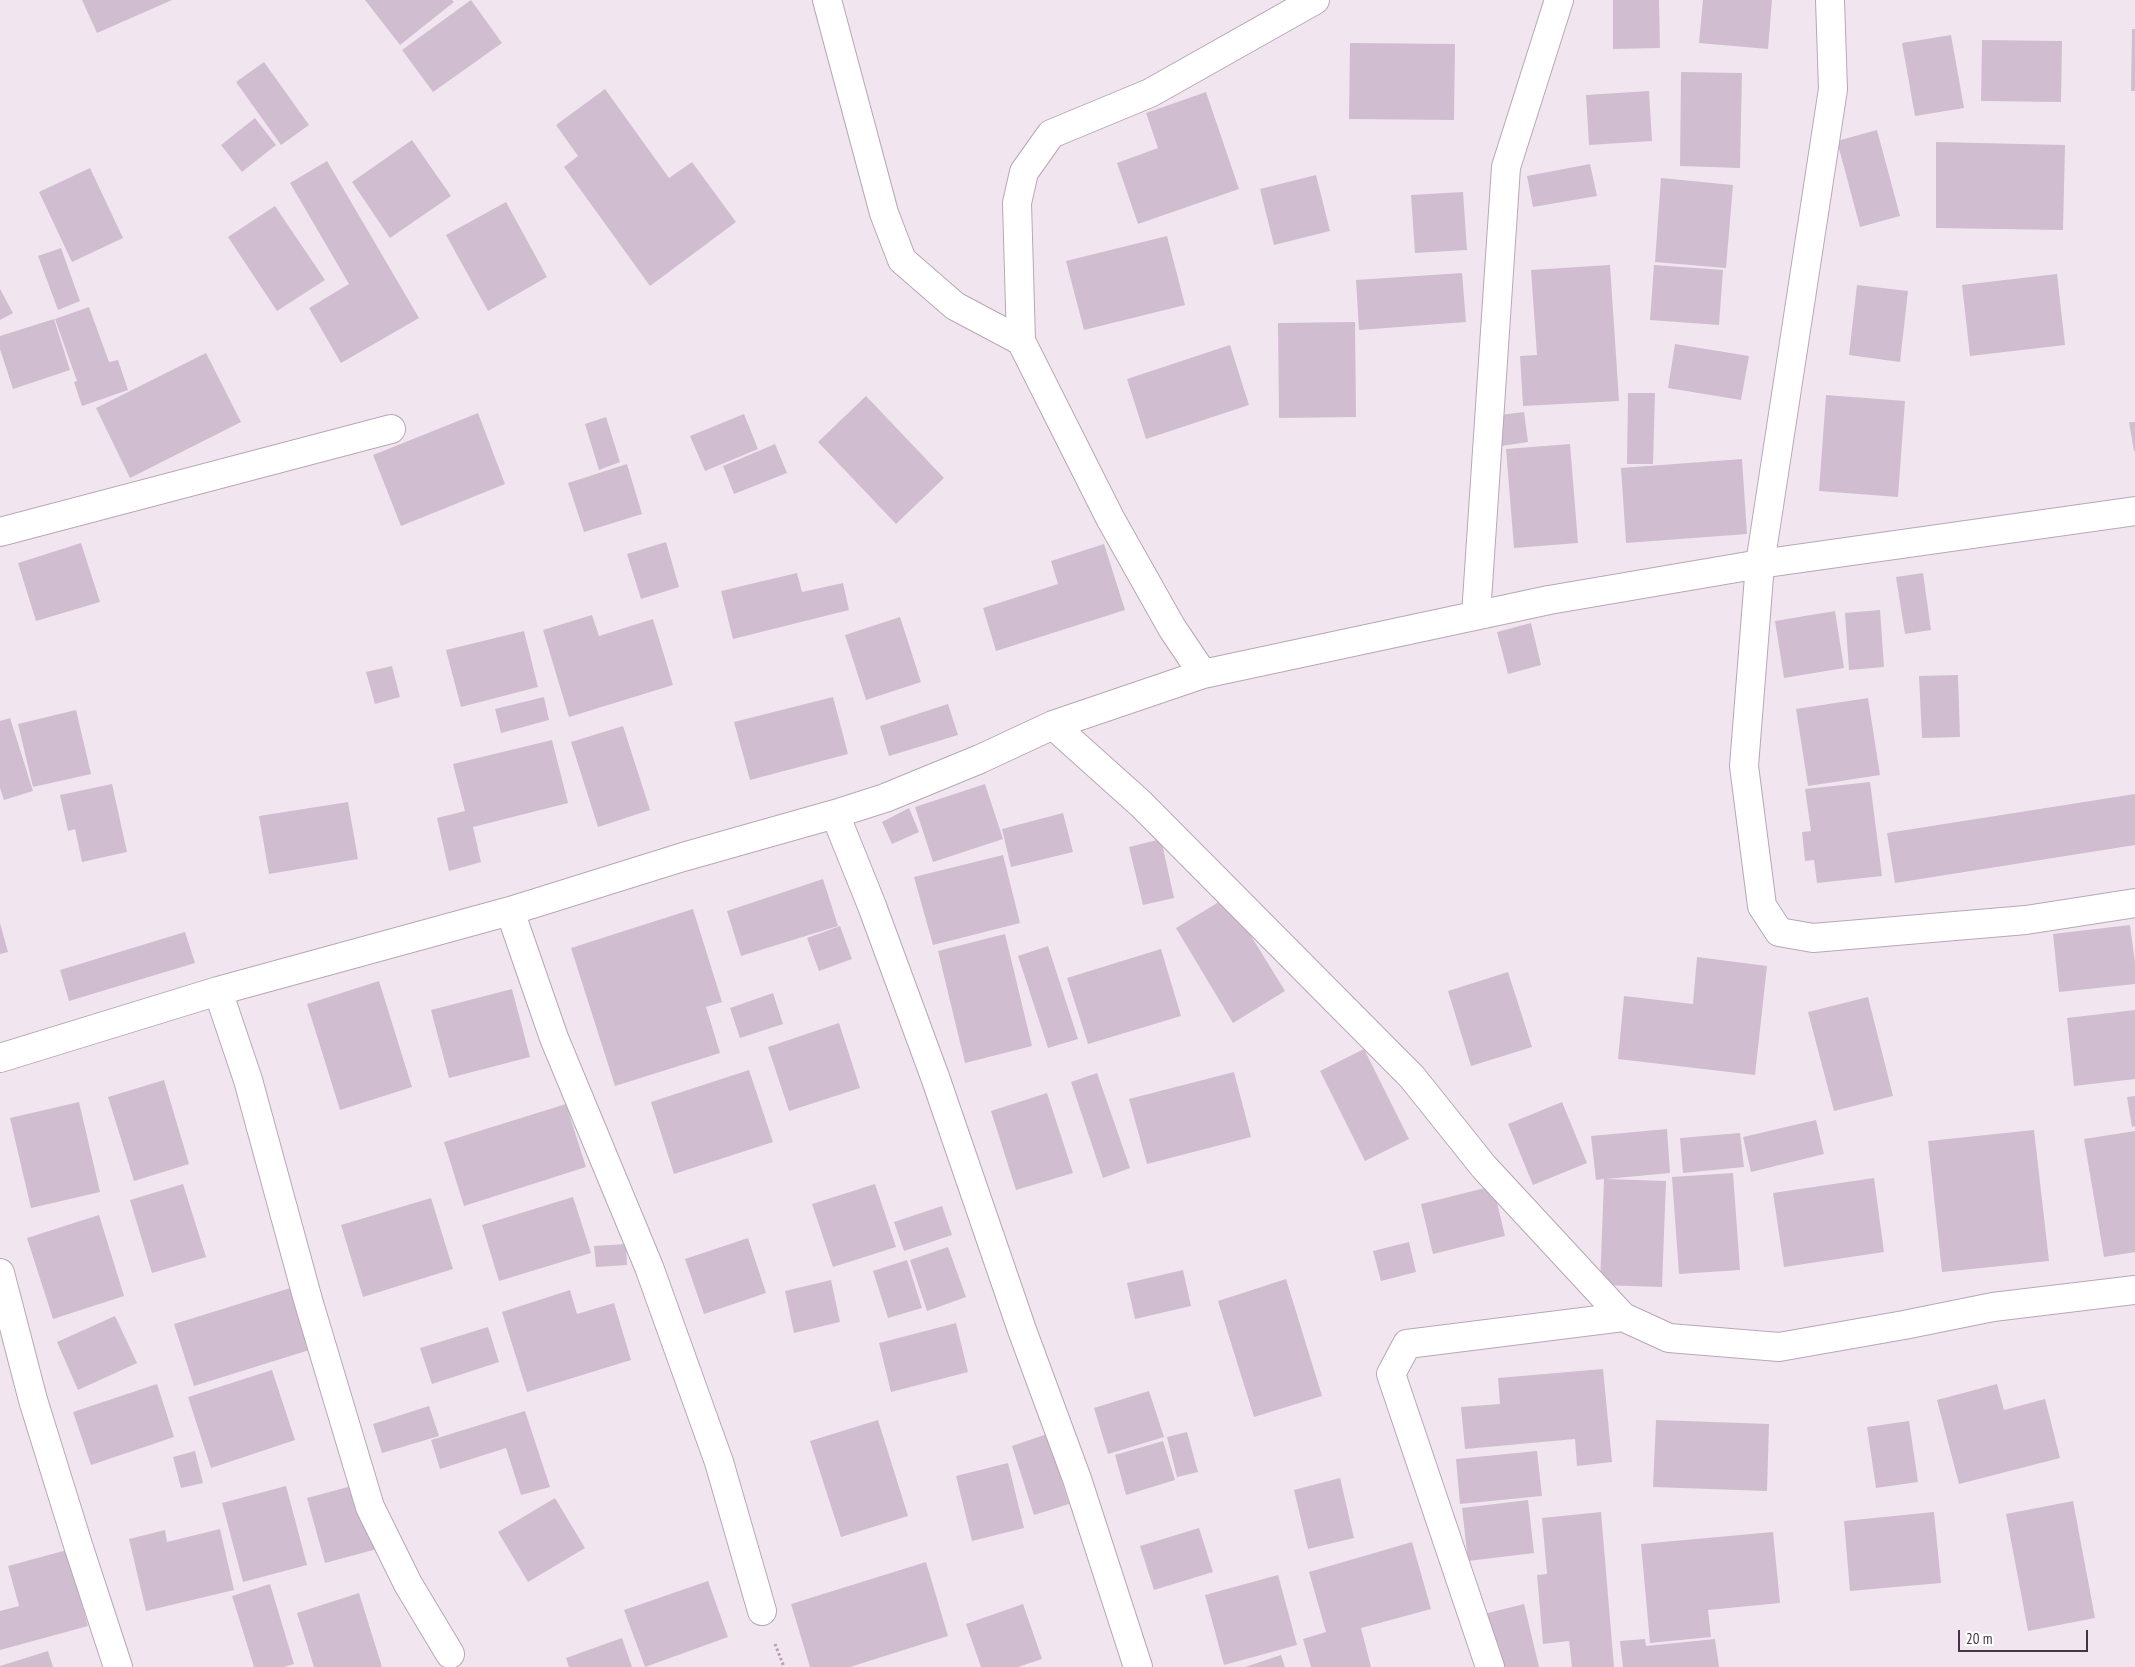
<!DOCTYPE html>
<html>
<head>
<meta charset="utf-8">
<style>
  body { margin:0 }
  #map { position:relative; width:2135px; height:1667px; overflow:hidden; background:#f1e6ef; font-family:"PT Sans Narrow",sans-serif }
  canvas { display:block }
  .scale { position:absolute; left:1958px; top:1630px; width:130px; height:22px; box-sizing:border-box; border:2px solid #433642; border-top:0; padding-left:6px; font-size:15px; line-height:18px; white-space:nowrap; color:#433642; -webkit-text-stroke:4px #fff; paint-order:stroke }
</style>
</head>
<body>
<div id="map">
<canvas width="2135" height="1667"></canvas>
<div class="scale">20 m</div>
</div>
<script>
const context = document.querySelector('canvas').getContext('2d');
context.lineJoin = 'round';
function fill(path, color) { context.fillStyle = color; context.fill(path, 'evenodd'); }
function stroke(path, color, width, dash) { context.strokeStyle = color; context.lineWidth = width; context.lineCap = dash ? 'butt' : 'round'; context.setLineDash(dash || []); context.stroke(path); }
const building = new Path2D(`
  M 82,0 L 172,0 L 97,33 Z
  M 365,0 L 452,0 L 454,2 L 400,45 Z
  M 471,0 L 502,43 L 433,92 L 402,50 Z
  M 1613,0 L 1659,0 L 1660,48 L 1613,49 Z
  M 1703,0 L 1772,0 L 1768,49 L 1699,43 Z
  M 2132,29 L 2135,29 L 2135,91 L 2131,91 Z
  M 1951,35 L 1964,108 L 1915,116 L 1902,43 Z
  M 1982,40 L 2062,41 L 2061,102 L 1981,101 Z
  M 1350,43 L 1455,44 L 1454,120 L 1349,119 Z
  M 264,62 L 309,125 L 281,145 L 236,82 Z
  M 1681,72 L 1742,73 L 1740,168 L 1680,166 Z
  M 605,89 L 669,178 L 692,162 L 736,222 L 650,286 L 564,167 L 578,156 L 556,125 Z
  M 1649,91 L 1652,141 L 1589,145 L 1586,95 Z
  M 1206,92 L 1239,189 L 1138,224 L 1117,163 L 1158,148 L 1146,113 Z
  M 255,118 L 276,145 L 242,172 L 221,145 Z
  M 1877,130 L 1900,216 L 1860,227 L 1837,141 Z
  M 412,140 L 451,196 L 390,238 L 352,182 Z
  M 1936,142 L 2065,145 L 2063,230 L 1936,228 Z
  M 327,161 L 419,318 L 341,363 L 309,308 L 349,284 L 290,183 Z
  M 1590,164 L 1597,196 L 1533,207 L 1527,176 Z
  M 90,168 L 123,238 L 72,262 L 39,192 Z
  M 1316,175 L 1330,231 L 1274,245 L 1260,189 Z
  M 1661,178 L 1733,185 L 1726,268 L 1655,262 Z
  M 1463,192 L 1467,250 L 1415,253 L 1411,195 Z
  M 506,202 L 547,277 L 488,311 L 446,235 Z
  M 275,206 L 325,280 L 277,311 L 228,237 Z
  M 1167,236 L 1185,305 L 1084,330 L 1066,261 Z
  M 61,248 L 80,301 L 58,310 L 38,256 Z
  M 1610,265 L 1619,401 L 1523,406 L 1520,356 L 1537,355 L 1531,270 Z
  M 1654,265 L 1723,270 L 1719,325 L 1650,320 Z
  M 1462,273 L 1466,322 L 1359,330 L 1356,280 Z
  M 2057,274 L 2065,345 L 1970,356 L 1962,285 Z
  M 1857,285 L 1908,291 L 1900,362 L 1849,355 Z
  M 0,289 L 13,313 L 0,320 Z
  M 89,307 L 109,362 L 118,360 L 128,390 L 82,406 L 74,382 L 77,381 L 55,319 Z
  M 54,319 L 70,370 L 13,389 L 0,349 L 0,336 Z
  M 1355,322 L 1356,417 L 1279,418 L 1278,323 Z
  M 1675,344 L 1749,356 L 1741,400 L 1668,388 Z
  M 1230,345 L 1249,405 L 1146,439 L 1127,379 Z
  M 206,353 L 241,422 L 130,478 L 96,408 Z
  M 1628,393 L 1655,393 L 1653,464 L 1627,464 Z
  M 1826,395 L 1905,401 L 1898,497 L 1819,491 Z
  M 866,396 L 944,478 L 896,524 L 818,442 Z
  M 1524,412 L 1528,442 L 1495,447 L 1491,416 Z
  M 478,413 L 505,484 L 401,526 L 373,455 Z
  M 744,414 L 758,449 L 705,471 L 690,436 Z
  M 606,417 L 620,462 L 599,470 L 585,424 Z
  M 2129,422 L 2135,422 L 2135,451 L 2134,451 Z
  M 775,444 L 787,473 L 734,494 L 723,466 Z
  M 1570,444 L 1578,543 L 1514,548 L 1506,449 Z
  M 1742,459 L 1747,534 L 1626,543 L 1621,468 Z
  M 627,464 L 642,514 L 584,532 L 568,483 Z
  M 666,542 L 679,587 L 641,599 L 627,554 Z
  M 81,543 L 100,602 L 36,621 L 18,563 Z
  M 1104,544 L 1125,610 L 996,651 L 983,608 L 1058,584 L 1051,561 Z
  M 797,573 L 802,592 L 843,583 L 849,610 L 733,639 L 721,591 Z
  M 1923,573 L 1931,630 L 1905,634 L 1896,577 Z
  M 1880,610 L 1884,667 L 1849,670 L 1845,613 Z
  M 1835,611 L 1844,668 L 1784,678 L 1775,621 Z
  M 592,615 L 599,636 L 653,619 L 673,685 L 569,717 L 543,630 Z
  M 900,617 L 921,682 L 866,700 L 845,635 Z
  M 1531,623 L 1541,665 L 1508,674 L 1497,632 Z
  M 524,631 L 538,687 L 461,707 L 446,650 Z
  M 392,666 L 400,697 L 375,704 L 366,672 Z
  M 1958,675 L 1960,737 L 1922,738 L 1919,676 Z
  M 544,697 L 549,720 L 501,733 L 495,709 Z
  M 833,697 L 848,754 L 750,780 L 734,722 Z
  M 1868,698 L 1880,775 L 1808,786 L 1796,709 Z
  M 948,704 L 958,735 L 889,756 L 880,726 Z
  M 76,710 L 91,774 L 33,787 L 18,724 Z
  M 10,718 L 33,791 L 4,800 L 0,788 L 0,721 Z
  M 623,726 L 650,810 L 598,827 L 571,742 Z
  M 552,740 L 568,803 L 473,827 L 481,862 L 449,871 L 437,818 L 465,811 L 453,764 Z
  M 1870,782 L 1882,876 L 1817,883 L 1814,860 L 1805,861 L 1802,832 L 1811,831 L 1805,789 Z
  M 112,784 L 127,852 L 82,862 L 75,829 L 68,831 L 60,795 Z
  M 985,784 L 1003,839 L 933,862 L 915,807 Z
  M 2135,794 L 2135,845 L 1895,883 L 1887,833 Z
  M 348,802 L 358,859 L 269,874 L 259,816 Z
  M 909,808 L 919,832 L 892,844 L 882,822 Z
  M 1063,813 L 1073,852 L 1011,867 L 1002,829 Z
  M 1161,839 L 1174,898 L 1143,905 L 1129,847 Z
  M 1003,855 L 1020,923 L 933,945 L 914,877 Z
  M 823,879 L 838,926 L 741,956 L 727,911 Z
  M 1227,897 L 1285,991 L 1233,1023 L 1176,928 Z
  M 693,909 L 722,1002 L 706,1007 L 720,1053 L 615,1086 L 571,948 Z
  M 0,923 L 8,952 L 0,954 Z
  M 2130,925 L 2135,963 L 2135,984 L 2059,992 L 2053,934 Z
  M 840,926 L 852,959 L 819,971 L 807,938 Z
  M 185,932 L 195,963 L 69,1001 L 60,970 Z
  M 1005,934 L 1032,1046 L 965,1063 L 938,951 Z
  M 1048,946 L 1078,1039 L 1048,1048 L 1018,956 Z
  M 1161,949 L 1181,1016 L 1088,1044 L 1067,978 Z
  M 1697,957 L 1767,966 L 1755,1075 L 1618,1059 L 1624,996 L 1693,1004 Z
  M 1508,972 L 1532,1047 L 1471,1066 L 1448,991 Z
  M 379,981 L 412,1087 L 340,1110 L 307,1004 Z
  M 512,989 L 530,1057 L 449,1078 L 431,1010 Z
  M 773,993 L 783,1024 L 740,1038 L 730,1008 Z
  M 1868,997 L 1893,1096 L 1834,1111 L 1808,1012 Z
  M 2135,1010 L 2135,1079 L 2074,1086 L 2067,1018 Z
  M 839,1023 L 860,1088 L 789,1111 L 768,1047 Z
  M 1364,1049 L 1409,1139 L 1365,1161 L 1320,1071 Z
  M 749,1070 L 773,1142 L 674,1174 L 651,1102 Z
  M 1234,1072 L 1251,1137 L 1147,1164 L 1129,1099 Z
  M 1097,1073 L 1130,1168 L 1103,1178 L 1071,1082 Z
  M 164,1080 L 189,1164 L 134,1181 L 108,1097 Z
  M 1047,1093 L 1073,1173 L 1016,1190 L 991,1111 Z
  M 2135,1096 L 2135,1126 L 2132,1127 L 2127,1097 Z
  M 79,1102 L 100,1192 L 31,1208 L 10,1118 Z
  M 1562,1102 L 1587,1163 L 1533,1185 L 1508,1124 Z
  M 566,1104 L 586,1167 L 464,1206 L 444,1142 Z
  M 1816,1120 L 1824,1154 L 1751,1172 L 1743,1137 Z
  M 1667,1129 L 1670,1173 L 1606,1179 L 1666,1181 L 1662,1287 L 1600,1285 L 1604,1179 L 1596,1180 L 1591,1136 Z
  M 2034,1130 L 2049,1261 L 1942,1272 L 1928,1141 Z
  M 2135,1131 L 2135,1252 L 2104,1257 L 2084,1139 Z
  M 1740,1133 L 1744,1167 L 1683,1173 L 1680,1138 Z
  M 1733,1173 L 1740,1270 L 1679,1274 L 1672,1177 Z
  M 1874,1178 L 1884,1252 L 1784,1267 L 1773,1193 Z
  M 183,1184 L 206,1257 L 152,1273 L 130,1200 Z
  M 875,1184 L 896,1247 L 833,1267 L 812,1204 Z
  M 1493,1186 L 1505,1236 L 1433,1254 L 1421,1204 Z
  M 573,1197 L 591,1253 L 499,1281 L 482,1225 Z
  M 431,1198 L 453,1269 L 363,1297 L 341,1225 Z
  M 942,1206 L 952,1235 L 904,1251 L 894,1222 Z
  M 99,1215 L 124,1296 L 53,1319 L 27,1238 Z
  M 748,1238 L 766,1293 L 704,1314 L 685,1259 Z
  M 1409,1242 L 1416,1272 L 1381,1281 L 1373,1251 Z
  M 626,1244 L 627,1265 L 596,1267 L 594,1246 Z
  M 948,1247 L 966,1297 L 927,1311 L 910,1260 Z
  M 907,1260 L 922,1308 L 888,1318 L 873,1271 Z
  M 1183,1270 L 1191,1306 L 1135,1319 L 1127,1283 Z
  M 1286,1279 L 1322,1396 L 1254,1417 L 1218,1301 Z
  M 831,1280 L 840,1322 L 794,1333 L 785,1291 Z
  M 300,1285 L 319,1347 L 194,1386 L 174,1324 Z
  M 570,1290 L 577,1314 L 614,1303 L 631,1360 L 527,1392 L 502,1312 Z
  M 115,1316 L 137,1363 L 78,1390 L 57,1342 Z
  M 956,1323 L 968,1372 L 891,1392 L 879,1343 Z
  M 488,1327 L 499,1362 L 432,1384 L 420,1348 Z
  M 1603,1369 L 1612,1462 L 1577,1466 L 1575,1439 L 1465,1449 L 1461,1407 L 1500,1404 L 1498,1378 Z
  M 272,1370 L 295,1440 L 211,1468 L 188,1397 Z
  M 157,1384 L 174,1437 L 91,1465 L 73,1412 Z
  M 1997,1384 L 2004,1410 L 2045,1399 L 2060,1458 L 1959,1484 L 1937,1400 Z
  M 1149,1391 L 1164,1437 L 1108,1454 L 1094,1408 Z
  M 429,1406 L 439,1436 L 382,1453 L 373,1424 Z
  M 525,1411 L 550,1487 L 521,1495 L 506,1448 L 440,1469 L 431,1440 Z
  M 878,1420 L 908,1516 L 841,1537 L 810,1441 Z
  M 1656,1420 L 1769,1424 L 1767,1491 L 1653,1487 Z
  M 1909,1421 L 1918,1482 L 1876,1488 L 1867,1427 Z
  M 1187,1432 L 1198,1472 L 1177,1477 L 1167,1437 Z
  M 1047,1434 L 1069,1504 L 1034,1515 L 1012,1446 Z
  M 1163,1441 L 1175,1480 L 1126,1495 L 1115,1455 Z
  M 195,1451 L 203,1483 L 181,1488 L 173,1457 Z
  M 1537,1451 L 1542,1496 L 1460,1504 L 1456,1459 Z
  M 1008,1463 L 1024,1528 L 972,1541 L 956,1476 Z
  M 1340,1478 L 1354,1538 L 1308,1549 L 1294,1490 Z
  M 359,1484 L 377,1549 L 325,1563 L 307,1498 Z
  M 286,1486 L 307,1565 L 243,1582 L 222,1503 Z
  M 555,1498 L 585,1548 L 528,1582 L 498,1532 Z
  M 1528,1500 L 1534,1553 L 1468,1561 L 1462,1508 Z
  M 2073,1501 L 2095,1618 L 2028,1631 L 2006,1514 Z
  M 1601,1512 L 1614,1667 L 1572,1667 L 1569,1641 L 1543,1644 L 1537,1575 L 1547,1574 L 1542,1518 Z
  M 1934,1512 L 1941,1583 L 1850,1591 L 1844,1521 Z
  M 1199,1528 L 1213,1572 L 1154,1590 L 1140,1546 Z
  M 220,1529 L 234,1590 L 146,1611 L 129,1539 L 165,1530 L 167,1542 Z
  M 1773,1532 L 1780,1603 L 1708,1610 L 1711,1637 L 1650,1643 L 1641,1544 Z
  M 1412,1542 L 1431,1609 L 1361,1628 L 1371,1667 L 1311,1667 L 1303,1639 L 1326,1632 L 1309,1572 Z
  M 67,1550 L 88,1626 L 0,1650 L 0,1611 L 19,1606 L 8,1566 Z
  M 926,1562 L 948,1636 L 850,1667 L 810,1667 L 791,1604 Z
  M 1278,1575 L 1297,1645 L 1224,1665 L 1205,1595 Z
  M 708,1581 L 728,1637 L 645,1667 L 624,1610 Z
  M 270,1584 L 294,1664 L 284,1667 L 254,1667 L 232,1596 Z
  M 359,1593 L 382,1667 L 314,1667 L 297,1613 Z
  M 1023,1604 L 1042,1659 L 1018,1667 L 981,1667 L 966,1624 Z
  M 1524,1604 L 1539,1667 L 1497,1667 L 1484,1614 Z
  M 622,1638 L 632,1667 L 569,1667 L 566,1658 Z
  M 1645,1639 L 1646,1646 L 1715,1639 L 1719,1667 L 1623,1667 L 1620,1641 Z
  M 48,1651 L 53,1667 L 0,1667 L 0,1666 Z
  M 1281,1655 L 1285,1667 L 1245,1667 Z`);
const path = new Path2D(`
  M 775,1644 L 784,1667`);
const minor = new Path2D(`
  M 827,0 L 884,213 L 902,260 L 955,306 L 1021,341
  M 1830,0 L 1833,89 L 1760,564 L 1744,766 L 1762,906 L 1779,932 L 1813,938 L 2026,920 L 2135,903
  M 0,532 L 391,429
  M 1476,615 L 1506,167 L 1559,0
  M 1203,674 L 1172,628 L 1110,518 L 1021,341 L 1017,203 L 1024,172 L 1051,134 L 1150,93 L 1315,0
  M 1053,725 L 1141,804 L 1412,1077 L 1484,1167 L 1623,1317 L 1669,1338 L 1779,1347 L 1904,1325 L 1993,1307 L 2135,1290
  M 835,814 L 872,906 L 935,1077 L 1022,1330 L 1077,1479 L 1138,1667
  M 510,911 L 554,1038 L 649,1267 L 719,1462 L 762,1611
  M 218,991 L 248,1080 L 308,1300 L 370,1507 L 408,1584 L 450,1654
  M 0,1058 L 218,991 L 510,911 L 683,857 L 835,814 L 885,798 L 980,759 L 1053,725 L 1203,674 L 1549,600 L 1760,564 L 2135,511
  M 0,1273 L 33,1400 L 78,1545 L 118,1667
  M 1490,1667 L 1391,1374 L 1407,1344 L 1623,1317`);
fill(building, '#d1bdd0');
stroke(minor, '#b8a7b6', 30);
stroke(path, '#bb9db8', 3, [2.5, 2.5]);
stroke(minor, '#fff', 28);
</script>
</body>
</html>
